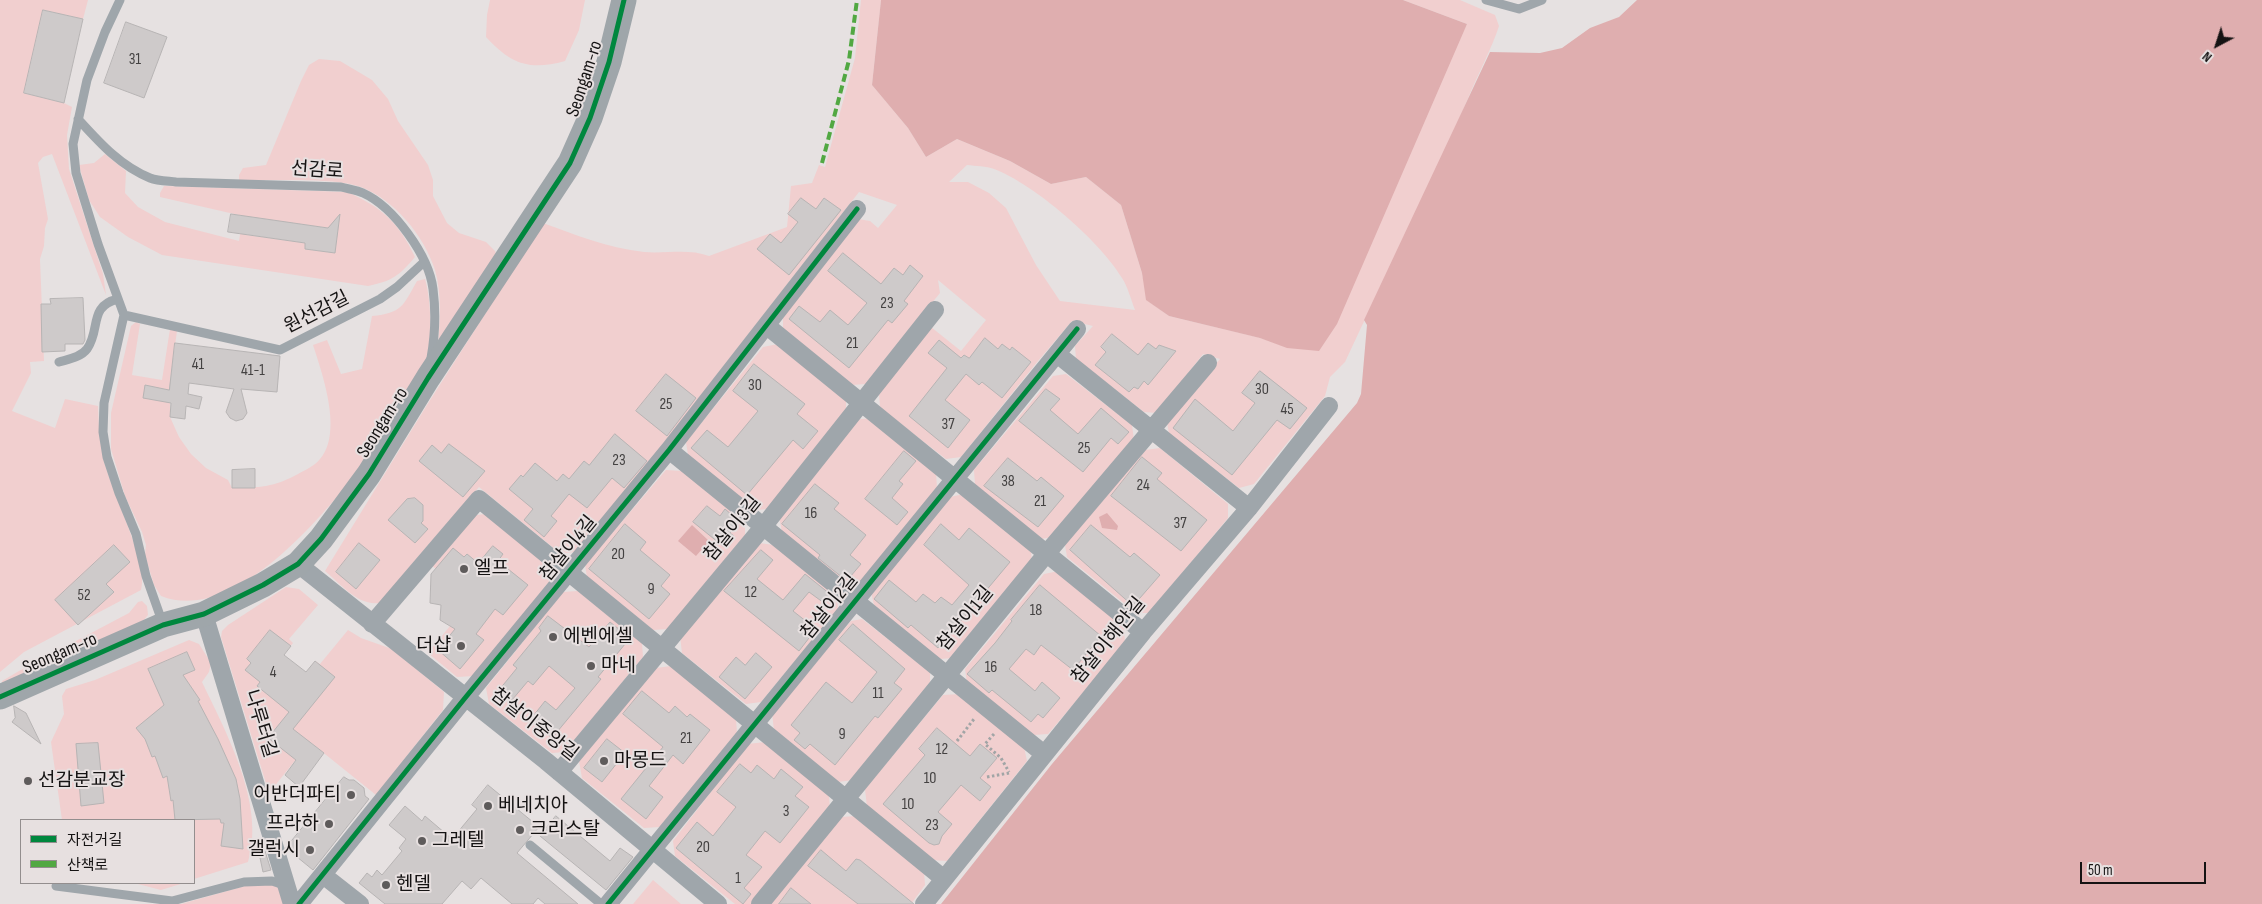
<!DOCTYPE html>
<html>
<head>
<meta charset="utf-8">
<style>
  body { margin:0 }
  #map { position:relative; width:2262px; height:904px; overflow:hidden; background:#e6e1e1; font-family:"Sofia Sans Condensed","Noto Sans KR",sans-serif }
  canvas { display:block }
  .legend { position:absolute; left:20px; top:819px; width:175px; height:65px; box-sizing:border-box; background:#e7e0e0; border:1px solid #938e8e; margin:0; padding:6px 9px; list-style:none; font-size:15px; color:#151313 }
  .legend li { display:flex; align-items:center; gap:10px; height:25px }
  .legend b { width:25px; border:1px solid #938e8e }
  .north { position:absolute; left:2192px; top:20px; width:50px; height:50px; -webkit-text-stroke:4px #e7e0e0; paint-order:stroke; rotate:220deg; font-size:14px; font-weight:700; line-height:20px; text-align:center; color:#151313 }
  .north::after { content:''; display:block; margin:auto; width:18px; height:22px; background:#151313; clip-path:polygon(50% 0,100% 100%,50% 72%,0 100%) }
  .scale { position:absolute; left:2080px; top:862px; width:126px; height:22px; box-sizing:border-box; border:2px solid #151313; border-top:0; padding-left:6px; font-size:15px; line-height:18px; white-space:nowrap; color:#151313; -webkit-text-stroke:4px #e7e0e0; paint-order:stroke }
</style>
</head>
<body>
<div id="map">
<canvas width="2262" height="904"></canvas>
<ul class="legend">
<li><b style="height:6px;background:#00873e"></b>자전거길</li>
<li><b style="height:6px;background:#51a842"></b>산책로</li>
</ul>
<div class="north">N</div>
<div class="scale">50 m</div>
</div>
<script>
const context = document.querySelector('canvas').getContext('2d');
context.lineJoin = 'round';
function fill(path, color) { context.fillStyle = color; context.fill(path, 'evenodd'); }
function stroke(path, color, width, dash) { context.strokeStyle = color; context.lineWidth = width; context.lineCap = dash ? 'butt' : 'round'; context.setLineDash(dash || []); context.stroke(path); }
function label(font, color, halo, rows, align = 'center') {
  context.font = font + ' "Sofia Sans Condensed","Noto Sans KR",sans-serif'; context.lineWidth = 4; context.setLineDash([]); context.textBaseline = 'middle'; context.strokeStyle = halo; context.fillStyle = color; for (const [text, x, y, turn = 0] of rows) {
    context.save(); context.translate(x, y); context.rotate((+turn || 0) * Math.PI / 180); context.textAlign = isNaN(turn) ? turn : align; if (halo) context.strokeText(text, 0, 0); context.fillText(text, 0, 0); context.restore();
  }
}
const green = new Path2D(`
  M 0,0 L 88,0 L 83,19 L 43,10 L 24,93 L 64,103 L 72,107 L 67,135 L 69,169 L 103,274 L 106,295 L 52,154 L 43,157 L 38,163 L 48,219 L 45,228 L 44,246 L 40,259 L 44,361 L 30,362 L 31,373 L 12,411 L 55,428 L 65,399 L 98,406 C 99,429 100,452 108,474 C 116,499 149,568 141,590 L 24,652 L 0,672 Z
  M 490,0 L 585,0 L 579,30 L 565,61 C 529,71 511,64 486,37 L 487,15 Z
  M 861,0 L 881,0 L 872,85 L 908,128 L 926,157 L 957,139 L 1010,161 L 1051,184 L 1086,177 L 1121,205 L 1142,273 L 1147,300 L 1169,316 L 1261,338 L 1287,347 L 1467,24 L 1403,0 L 1460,0 L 1495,15 L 1499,26 C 1491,50 1479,72 1469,96 C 1432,186 1386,273 1345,362 L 1330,377 L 1325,396 L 1254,484 L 1239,488 L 1169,434 L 1167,422 L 1220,359 L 1203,354 L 1157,413 L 1144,412 L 1076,359 L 1075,346 L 1093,326 L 1072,321 L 1038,361 L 961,457 L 946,459 L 880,408 L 879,393 L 931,327 L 961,351 L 986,320 L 938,280 L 940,293 L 866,384 L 851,385 L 783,329 L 783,315 L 858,219 L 870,221 L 878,228 L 897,205 L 859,192 L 611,511 L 574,552 L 561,554 L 479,487 L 418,557 L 384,602 C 360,609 342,585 325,571 L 427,405 L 543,223 C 576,235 608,248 644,252 C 666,254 688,248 709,256 L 787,227 L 791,186 L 812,183 L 819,165 L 825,167 L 855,58 ZM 967,165 C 976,166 986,166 994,169 C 1034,184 1100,241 1122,278 C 1128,287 1131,300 1135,310 L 1060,301 L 1036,265 L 1006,208 L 989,193 L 968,182 L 949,182 Z
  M 319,59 L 340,61 L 372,80 L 388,99 L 398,121 L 428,165 L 433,180 L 433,196 L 447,223 L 459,233 L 486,242 L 495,251 L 497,257 L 438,346 C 440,322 442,294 435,270 C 424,236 395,200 361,187 C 332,177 272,181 239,180 L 239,175 L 243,168 L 266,165 L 301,81 L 309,65 Z
  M 105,154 L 126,171 L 125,193 L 138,207 L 165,222 L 239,241 L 243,216 L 160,197 L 160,193 L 164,186 L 347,192 C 382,207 399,223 415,257 C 399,276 392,281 368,286 L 162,255 L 128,237 L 100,217 L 89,200 L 79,165 L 94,163 ZM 249,217 L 328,228 L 338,227 L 334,253 L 305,249 L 305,243 L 247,235 Z
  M 425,279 C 431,299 433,342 426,362 C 420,376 408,391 400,404 C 388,425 377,447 363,467 C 356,478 345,488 336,498 C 298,542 225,621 161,596 L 154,585 L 145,555 L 146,545 L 142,532 L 125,496 L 111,449 L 111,413 L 131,326 L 136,322 L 140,324 L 132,375 L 162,380 L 170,329 L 177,331 L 170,381 L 170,417 L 179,437 L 191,454 L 206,468 L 228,480 L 232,488 C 258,488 275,487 298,474 C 303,471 310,468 315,464 C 346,440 323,376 313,345 L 327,340 L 341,374 L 362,369 L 372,316 C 402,313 403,306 417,281 Z
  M 778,344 L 846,398 L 846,413 L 769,509 L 755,510 L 688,455 L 686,442 L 763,347 Z
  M 1066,374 L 1132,425 L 1134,440 L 1053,537 L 1041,539 L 975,485 L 974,470 L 1053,376 Z
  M 871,418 L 936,472 L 937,489 L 861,582 L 846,582 L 782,532 L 779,517 L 854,420 Z
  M 1160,448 L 1228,504 L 1228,518 L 1149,613 L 1136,613 L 1067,557 L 1065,545 L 1145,450 Z
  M 666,470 L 682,471 L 745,520 L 745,535 L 668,629 L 653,630 L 587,577 L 585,565 Z
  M 964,494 L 1031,549 L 1032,564 L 954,658 L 939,659 L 874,605 L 871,592 L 950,497 Z
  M 485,514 L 550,566 L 550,583 L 474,676 L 457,677 L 428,653 L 472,599 L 430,564 L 469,516 Z
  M 759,543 L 774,545 L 837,595 L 838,609 L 761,702 L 746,704 L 682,653 L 680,636 Z
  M 1059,571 L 1124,627 L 1125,644 L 1048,734 L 1033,735 L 967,683 L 965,669 L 1044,574 Z
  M 286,587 L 299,589 L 318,605 L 289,639 L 293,643 L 278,662 L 299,681 L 315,661 L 320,664 L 348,630 L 361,638 L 392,649 L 444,692 L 443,710 L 376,795 L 310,742 L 269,793 L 221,637 L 222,631 L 228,625 Z
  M 578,591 L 642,643 L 643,657 L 565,752 L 552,753 L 489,704 L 486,688 L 563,592 Z
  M 142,601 L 147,606 L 148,615 L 143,621 L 2,684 L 2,681 L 19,671 L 129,613 L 138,602 Z
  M 862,619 L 930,672 L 930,686 L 853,780 L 838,782 L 774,730 L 772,713 L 851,621 Z
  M 189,640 L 199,644 L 211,663 L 209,672 L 202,682 C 226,732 266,805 248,862 L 194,879 L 194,820 L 62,820 L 51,742 L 64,714 L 62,696 L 66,689 L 95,680 Z
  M 671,666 L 736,719 L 737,733 L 660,827 L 644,828 L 582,778 L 579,761 L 656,668 Z
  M 961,694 L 1024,747 L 1027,761 L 947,861 L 931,860 L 867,807 L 865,789 L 943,695 Z
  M 765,742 L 829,795 L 830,810 L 753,904 L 735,904 L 675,856 L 673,841 L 748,744 Z
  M 857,816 L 924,871 L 925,885 L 911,904 L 768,904 L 841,817 Z
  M 653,880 L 681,904 L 633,904 Z
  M 134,883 L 184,883 L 161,890 Z
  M 271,884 L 283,890 L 287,904 L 181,904 L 245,886 Z`);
const water = new Path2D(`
  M 881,0 L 1403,0 L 1467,24 L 1337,324 L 1319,351 L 1287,348 L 1260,338 L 1169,316 L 1146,300 L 1142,273 L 1121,205 L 1086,177 L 1051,184 L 1010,161 L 957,139 L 926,157 L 908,128 L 872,85 Z
  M 1637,0 L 2262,0 L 2262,904 L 941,904 L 1052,764 L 1357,403 L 1361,394 L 1367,325 L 1364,320 L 1490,52 L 1540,53 L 1562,48 L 1590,28 L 1619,17 Z
  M 1107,513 L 1118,526 L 1117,530 L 1102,528 L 1099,517 Z
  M 692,525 L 709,541 L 696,556 L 678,541 Z`);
const building = new Path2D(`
  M 43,10 L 83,19 L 64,103 L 24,93 Z
  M 126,22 L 167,37 L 144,98 L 104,83 Z
  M 801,198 L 816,209 L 824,198 L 841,210 L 789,275 L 757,249 L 770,234 L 781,243 L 798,222 L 788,214 Z
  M 231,214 L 328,228 L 340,214 L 335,253 L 305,249 L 305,243 L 228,232 Z
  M 843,253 L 881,284 L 894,268 L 903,275 L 910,265 L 923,276 L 904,301 L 908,304 L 892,323 L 888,320 L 849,368 L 789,319 L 799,306 L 820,322 L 830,310 L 848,325 L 867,303 L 828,271 Z
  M 83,298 L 85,340 L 83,344 L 65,344 L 65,351 L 42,352 L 41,304 L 51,304 L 50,299 Z
  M 1112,334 L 1138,355 L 1148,343 L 1156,349 L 1159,345 L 1176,351 L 1148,385 L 1144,381 L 1138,389 L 1134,387 L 1129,392 L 1095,365 L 1106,352 L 1101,347 Z
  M 985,338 L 998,349 L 1002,344 L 1010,350 L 1012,347 L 1031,362 L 1002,398 L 982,382 L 979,385 L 966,374 L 945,400 L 970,420 L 948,448 L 909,416 L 947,368 L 928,353 L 939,340 L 961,358 L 964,355 L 969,358 Z
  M 175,343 L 280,356 L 277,392 L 241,389 L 247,413 L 243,419 L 236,421 L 230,418 L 226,412 L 234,389 L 189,383 L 188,394 L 202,397 L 199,409 L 186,406 L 185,419 L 170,417 L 171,403 L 143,398 L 145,385 L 169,390 Z
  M 754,364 L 805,404 L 797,414 L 818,431 L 803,449 L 793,440 L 747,495 L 691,448 L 707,430 L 728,447 L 758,411 L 733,391 Z
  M 1260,371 L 1307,408 L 1290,429 L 1277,420 L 1232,475 L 1173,428 L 1195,399 L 1233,431 L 1255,403 L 1242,393 Z
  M 666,374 L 696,398 L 667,436 L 636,411 Z
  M 1046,389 L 1060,399 L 1050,410 L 1078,434 L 1101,408 L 1129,432 L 1118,444 L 1111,438 L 1083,472 L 1019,421 Z
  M 615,434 L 647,461 L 624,488 L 612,478 L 587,508 L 569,494 L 551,516 L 557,521 L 544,537 L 524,520 L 533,509 L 509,489 L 521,475 L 523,477 L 535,463 L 557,481 L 563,474 L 569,479 L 584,461 L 589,465 Z
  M 449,444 L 485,471 L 463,497 L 419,461 L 432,445 L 441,453 Z
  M 904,451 L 916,461 L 899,481 L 903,484 L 892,498 L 908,512 L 897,525 L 865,499 Z
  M 1142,457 L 1162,473 L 1157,479 L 1207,520 L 1181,551 L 1111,496 Z
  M 1008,458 L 1037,481 L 1041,477 L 1064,496 L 1038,527 L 984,486 Z
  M 255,469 L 255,488 L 232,488 L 232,470 Z
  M 815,484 L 839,503 L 834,509 L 866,535 L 850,555 L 861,564 L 850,577 L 846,574 L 843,578 L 818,558 L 820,555 L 782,524 Z
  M 415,498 L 423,505 L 423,521 L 421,523 L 428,529 L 415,543 L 388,520 L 407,499 Z
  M 707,506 L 720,516 L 725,509 L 739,521 L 730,533 L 734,536 L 724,547 L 693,522 Z
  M 625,524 L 646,542 L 640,550 L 670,575 L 661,586 L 670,594 L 649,619 L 589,569 Z
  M 941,524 L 959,540 L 969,528 L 1010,562 L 938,648 L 911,625 L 908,628 L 874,599 L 889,580 L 916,602 L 923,594 L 935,603 L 941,597 L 952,605 L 969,585 L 924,545 Z
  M 1091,525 L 1130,557 L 1134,553 L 1160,575 L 1133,606 L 1070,550 Z
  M 359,543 L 380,560 L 356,589 L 336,572 Z
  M 114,545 L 130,562 L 106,584 L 114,592 L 78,625 L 55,600 Z
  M 493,546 L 503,554 L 498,561 L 528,585 L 503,615 L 495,609 L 476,634 L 484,640 L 460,669 L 438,650 L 455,629 L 440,620 L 441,605 L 430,603 L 431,574 L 453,548 L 464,557 L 467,554 L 478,563 Z
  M 761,550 L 773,560 L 757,579 L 783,600 L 805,574 L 830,594 L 824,603 L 809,592 L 793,611 L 816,629 L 799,651 L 724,591 Z
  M 1040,585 L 1101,636 L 1073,670 L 1041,645 L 1034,655 L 1026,649 L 1009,669 L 1035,691 L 1042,682 L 1060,698 L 1043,718 L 1038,714 L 1031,722 L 992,690 L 989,693 L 967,674 L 995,643 L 1012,621 L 1011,620 Z
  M 548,616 L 589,647 L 610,622 L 630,638 L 598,677 L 601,679 L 552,738 L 530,720 L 545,701 L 556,710 L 575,688 L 549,666 L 533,685 L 528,681 L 512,700 L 499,690 L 517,668 L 513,665 L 541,631 L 539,628 Z
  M 853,624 L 905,669 L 894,683 L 902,689 L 878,718 L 875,716 L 835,765 L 810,744 L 805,749 L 794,740 L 800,733 L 791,725 L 826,682 L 852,703 L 877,672 L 839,640 Z
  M 270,630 L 291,646 L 284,655 L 306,672 L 315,661 L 335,677 L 293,729 L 324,753 L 299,787 L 285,775 L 296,760 L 268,738 L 289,712 L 257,686 L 260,682 L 245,670 L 251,663 L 247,659 Z
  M 187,652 L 195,670 L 183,675 L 200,700 L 198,701 L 218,739 L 236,779 L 240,799 L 243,849 L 221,846 L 224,823 L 221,823 L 220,819 L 175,820 L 173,800 L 171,801 L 167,776 L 163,778 L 155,756 L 152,757 L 145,739 L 136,728 L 164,705 L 148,669 Z
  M 756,653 L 772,667 L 745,699 L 719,677 L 736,657 L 745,665 Z
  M 642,691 L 669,713 L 675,706 L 687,717 L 690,714 L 710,730 L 683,764 L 673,755 L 649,786 L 663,797 L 646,819 L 621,799 L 663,747 L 623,714 Z
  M 14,706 L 26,713 L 41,744 L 12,722 L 15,718 Z
  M 937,728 L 970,756 L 980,744 L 997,758 L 980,778 L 991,787 L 980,801 L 961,785 L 938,812 L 952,824 L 942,836 L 939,844 L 934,845 L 929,843 L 883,804 L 925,755 L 919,749 Z
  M 607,739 L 625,753 L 602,782 L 584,768 Z
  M 98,743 L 104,803 L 81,806 L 76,744 Z
  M 740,764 L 751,773 L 757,765 L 774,779 L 781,769 L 803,787 L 795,796 L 809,807 L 780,843 L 765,831 L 746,855 L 762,867 L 744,888 L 751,894 L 743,904 L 676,848 L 697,822 L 713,836 L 736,807 L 717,792 Z
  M 344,777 L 349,780 L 354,780 L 364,788 L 365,796 L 369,799 L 313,870 L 286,848 Z
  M 488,785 L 539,827 L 517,853 L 578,904 L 545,904 L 538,898 L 533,904 L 512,904 L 481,878 L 471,889 L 462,881 L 442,904 L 385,904 L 359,883 L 367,873 L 372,877 L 377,870 L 382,875 L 402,851 L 399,848 L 406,839 L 389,825 L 405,806 L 422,821 L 425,816 L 452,839 L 477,809 L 472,805 Z
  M 556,816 L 610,861 L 620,848 L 633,857 L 606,890 L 540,836 Z
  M 821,850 L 846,871 L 856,859 L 860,860 L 914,904 L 858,904 L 808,866 Z
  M 265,851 L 271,870 L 263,872 L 259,853 Z
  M 791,888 L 811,904 L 779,904 Z`);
const path = new Path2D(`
  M 994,734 L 985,744 L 1001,758 L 1009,772
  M 957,741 L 974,719
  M 987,777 L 1009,773`);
const lane = new Path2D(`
  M 120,0 L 105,32 L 87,80 L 73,144 L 76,173 L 98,244 L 124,315 L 104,403 L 103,432 L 107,457 L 119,493 L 136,534 L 146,576 L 163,624
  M 1486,0 L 1519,9 L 1542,0
  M 78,119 C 99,142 120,166 150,178 C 158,181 168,181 176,182 L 341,187 C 348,189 357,190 363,193 C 394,207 429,256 433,289 C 436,312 435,336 431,358
  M 124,315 L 280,350 L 380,299 L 397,287 L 424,262
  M 59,362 C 69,359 81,357 87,349 C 101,330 88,306 118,299
  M 530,845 L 601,904
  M 56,886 L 172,901 L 244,882 L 272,881 L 287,886`);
const street = new Path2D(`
  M 767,326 L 1143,632
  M 1057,354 L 1249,508
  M 669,450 L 1044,754
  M 298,564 L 546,761 L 718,904
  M 204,614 L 292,904
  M 372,624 L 479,499 L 944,879
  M 559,772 L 763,527 L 935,310
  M 323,875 L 360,904
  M 299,904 L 465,698 L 669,450 L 857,209
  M 608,904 L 1077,329
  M 760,904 L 1047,553 L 1208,363
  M 924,904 L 1143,632 L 1249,508 L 1329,406`);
const secondary = new Path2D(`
  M 0,697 L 163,625 L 204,614 L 263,585 L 298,564 L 321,539 L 369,474 L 428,378 L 570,163 L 590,118 L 609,62 L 624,0`);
const quiet = new Path2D(`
  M 822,163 L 849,60 L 857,0`);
const cycleway = new Path2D(`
  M 0,697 L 163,625 L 204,614 L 263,585 L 298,564 L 321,539 L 369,474 L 428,378 L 570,163 L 590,118 L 609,62 L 624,0
  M 299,904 L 465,698 L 669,450 L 857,209
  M 608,904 L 1077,329`);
const markers = [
  [464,569,5,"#5e5b5b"],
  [553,637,5,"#5e5b5b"],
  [461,646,5,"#5e5b5b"],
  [591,666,5,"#5e5b5b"],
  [604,761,5,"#5e5b5b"],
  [28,781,5,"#5e5b5b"],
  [351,795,5,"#5e5b5b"],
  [488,806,5,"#5e5b5b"],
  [329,824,5,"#5e5b5b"],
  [520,830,5,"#5e5b5b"],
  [422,841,5,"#5e5b5b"],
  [310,850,5,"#5e5b5b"],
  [386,885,5,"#5e5b5b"]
];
const numberNames = [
  ["31",135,60],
  ["23",887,304],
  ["21",852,344],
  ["41",198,365],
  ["41-1",253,371],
  ["30",755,386],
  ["30",1262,390],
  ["25",666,405],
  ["45",1287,410],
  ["37",948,425],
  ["25",1084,449],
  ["23",619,461],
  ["38",1008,482],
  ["24",1143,486],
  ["21",1040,502],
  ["16",811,514],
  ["37",1180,524],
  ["20",618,555],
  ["9",651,590],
  ["12",751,593],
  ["52",84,596],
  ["18",1036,611],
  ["16",991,668],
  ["4",273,673],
  ["11",878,694],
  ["9",842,735],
  ["21",686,739],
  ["12",942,750],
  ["10",930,779],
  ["10",908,805],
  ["3",786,812],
  ["23",932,826],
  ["20",703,848],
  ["1",738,879]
];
const streetNames = [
  ["Seongam-ro",585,79,-72],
  ["선감로",317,171,4],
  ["원선감길",317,313,-27],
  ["Seongam-ro",383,423,-58],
  ["참살이3길",733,529,-51],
  ["참살이4길",569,549,-51],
  ["참살이2길",830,607,-51],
  ["참살이1길",966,619,-51],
  ["참살이해안길",1109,641,-51],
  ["Seongam-ro",60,654,-23],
  ["나루터길",260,724,73],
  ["참살이중앙길",534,725,38]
];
const poiNames = [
  ["엘프",474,569],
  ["에벤에셀",563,637],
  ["더샵",451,646,"right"],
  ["마네",601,666],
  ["마몽드",614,761],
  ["선감분교장",38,781],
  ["어반더파티",341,795,"right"],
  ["베네치아",498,806],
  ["프라하",319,824,"right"],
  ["크리스탈",530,830],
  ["그레텔",432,841],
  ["갤럭시",300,850,"right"],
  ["헨델",396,885]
];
fill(green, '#f1cfcf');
fill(water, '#dfaeaf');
fill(building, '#cecaca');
stroke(building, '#b7b4b4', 1);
stroke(path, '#a1a5a6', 3, [2.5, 2.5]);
stroke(lane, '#9fa6ab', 9);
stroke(street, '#9fa6ab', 18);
stroke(secondary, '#9fa6aa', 25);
stroke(quiet, '#51a842', 4, [8, 4]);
stroke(cycleway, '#00873e', 5);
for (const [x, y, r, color] of markers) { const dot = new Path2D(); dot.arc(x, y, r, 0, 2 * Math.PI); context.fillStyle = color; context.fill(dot); stroke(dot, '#e7e0e0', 2); }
label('16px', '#444242', null, numberNames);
label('19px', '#151313', '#e7e0e0', streetNames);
label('19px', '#151313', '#e7e0e0', poiNames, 'left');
</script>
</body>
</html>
